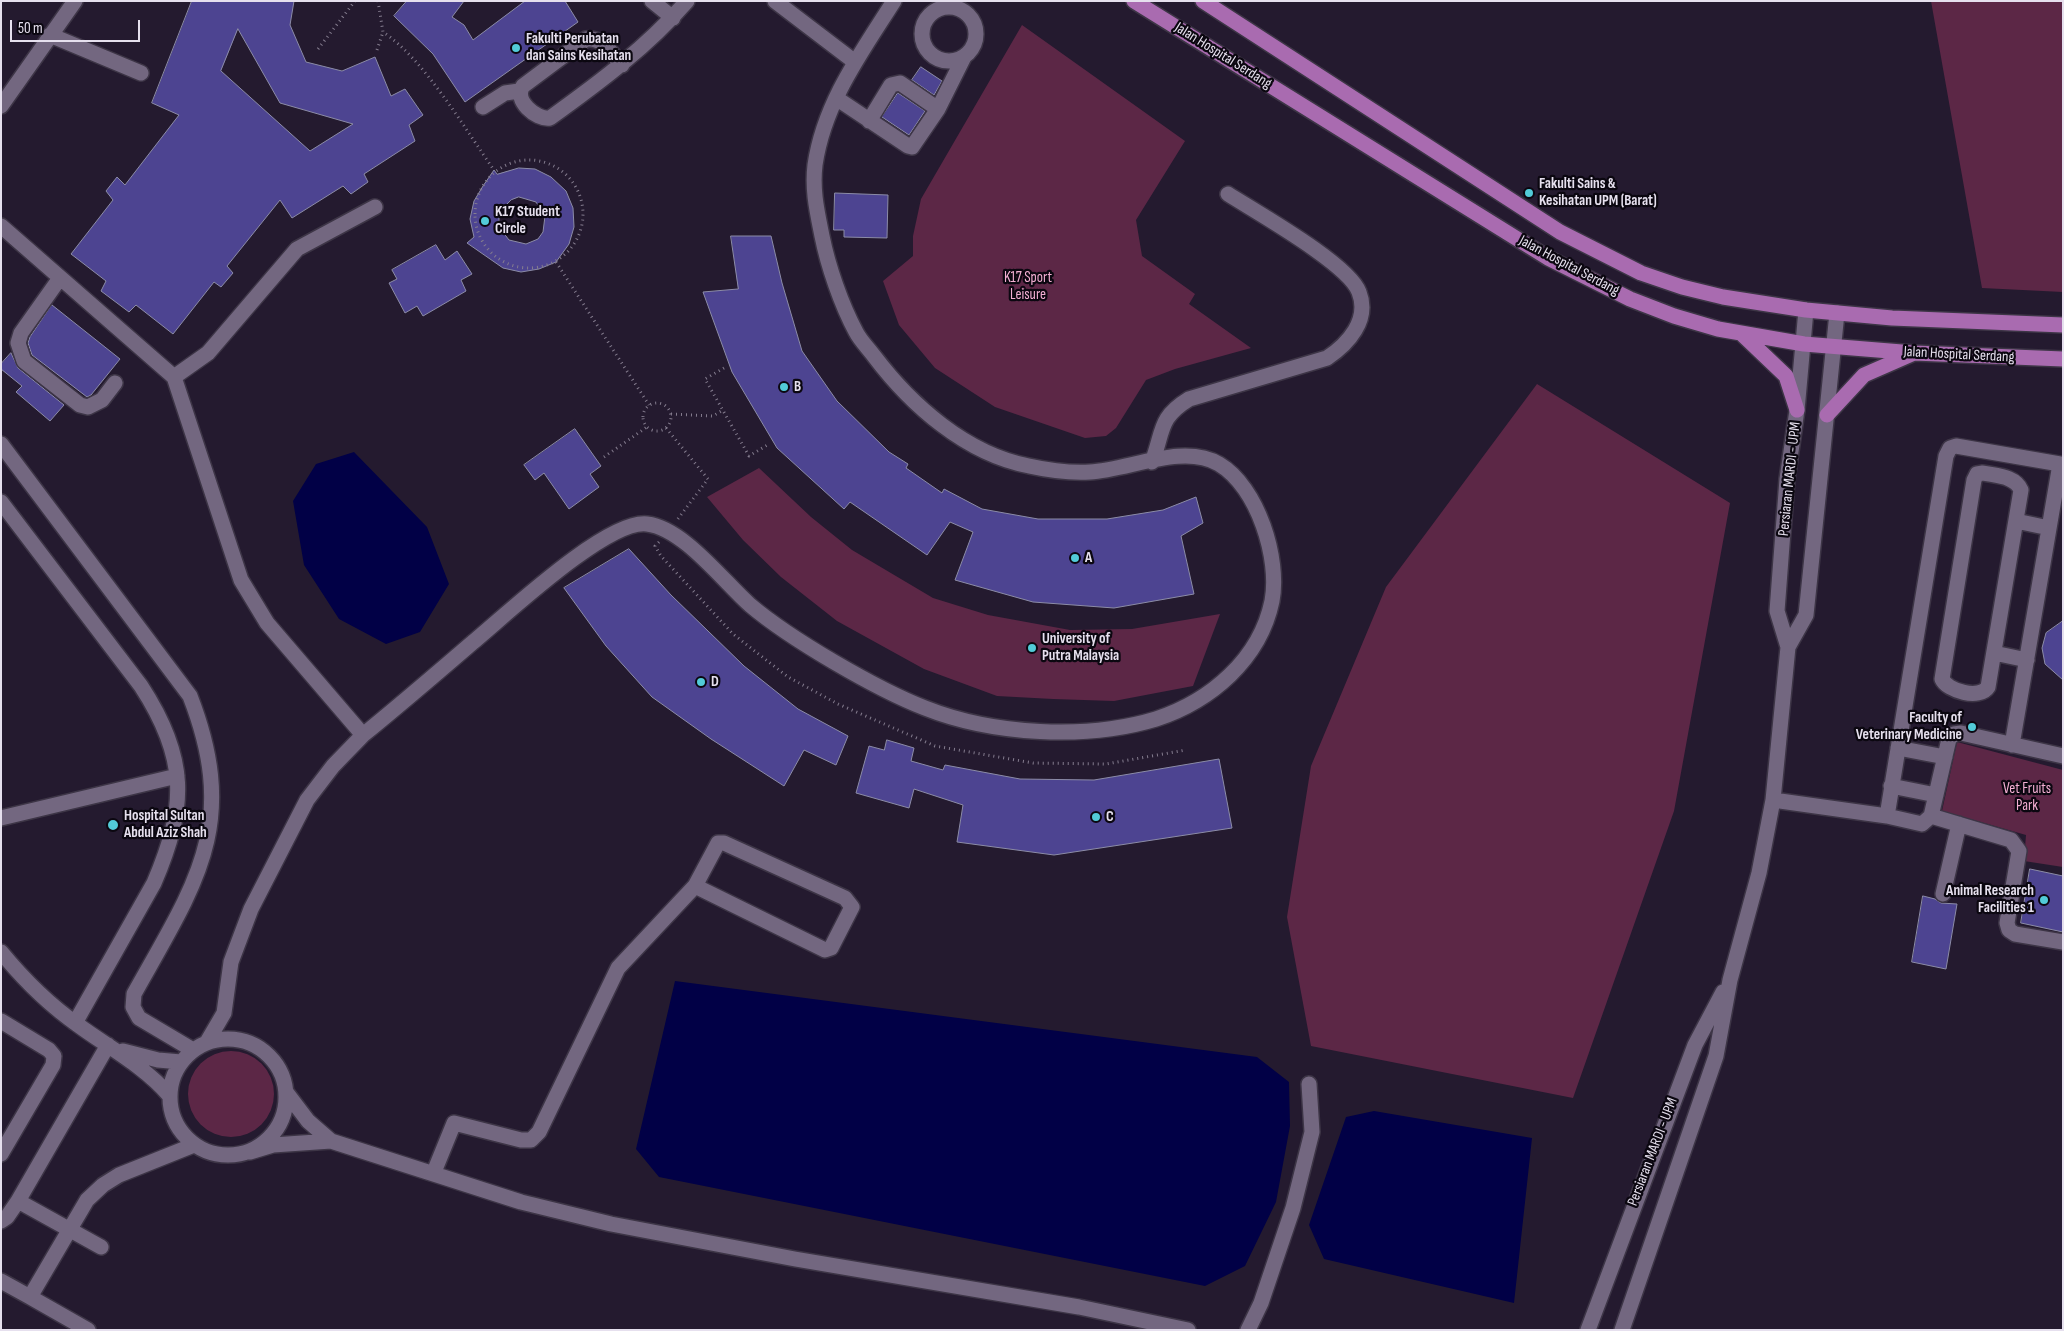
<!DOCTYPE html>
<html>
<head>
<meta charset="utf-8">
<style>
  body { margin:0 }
  #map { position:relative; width:2064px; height:1331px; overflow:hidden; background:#241a2f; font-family:"Sofia Sans Condensed",sans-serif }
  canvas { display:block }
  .frame { position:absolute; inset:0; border:2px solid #e6e0ee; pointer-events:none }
  .scale { position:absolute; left:10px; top:20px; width:130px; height:22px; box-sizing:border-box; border:2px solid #e6e0ee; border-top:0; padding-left:6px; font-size:15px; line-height:18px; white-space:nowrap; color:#e6e0ee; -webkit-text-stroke:4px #0b0710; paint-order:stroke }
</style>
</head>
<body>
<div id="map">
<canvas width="2064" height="1331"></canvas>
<div class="frame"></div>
<div class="scale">50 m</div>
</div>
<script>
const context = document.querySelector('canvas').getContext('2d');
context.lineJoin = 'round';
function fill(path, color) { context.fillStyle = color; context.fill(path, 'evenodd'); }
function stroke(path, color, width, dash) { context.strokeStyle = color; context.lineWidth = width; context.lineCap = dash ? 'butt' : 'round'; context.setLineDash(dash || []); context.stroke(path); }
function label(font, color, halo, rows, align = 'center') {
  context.font = font + ' "Sofia Sans Condensed",sans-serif'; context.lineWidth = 4.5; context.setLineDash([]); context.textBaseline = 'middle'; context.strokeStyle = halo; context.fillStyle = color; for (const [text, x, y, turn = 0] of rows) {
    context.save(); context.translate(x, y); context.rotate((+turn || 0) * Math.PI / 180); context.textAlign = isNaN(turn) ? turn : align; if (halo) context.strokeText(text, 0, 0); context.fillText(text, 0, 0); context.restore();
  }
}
const green = new Path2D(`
  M 1931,1 L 2063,1 L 2063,292 L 1982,288 Z
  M 1022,25 L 1185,141 L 1136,220 L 1142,256 L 1195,294 L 1189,304 L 1251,348 L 1175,369 L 1146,380 L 1116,428 L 1106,436 L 1085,438 L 995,407 L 935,368 L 899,325 L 883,281 L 913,256 L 913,236 L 921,199 Z
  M 1537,384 L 1730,503 L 1674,811 L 1573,1098 L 1311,1046 L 1287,917 L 1311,766 L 1386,587 Z
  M 759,468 L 811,517 L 852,550 L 933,598 L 988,615 L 1070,630 L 1132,629 L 1220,614 L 1193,686 L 1114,701 L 1053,699 L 997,696 L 924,669 L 837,621 L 781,577 L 743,540 L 707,497 Z
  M 1957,742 L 2063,770 L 2063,867 L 2024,861 L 2026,835 L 1942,811 Z
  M188 1094a43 43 0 1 1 86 0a43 43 0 1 1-86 0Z`);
const water = new Path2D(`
  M 354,452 L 427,527 L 449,584 L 420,632 L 386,644 L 339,619 L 304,565 L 293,501 L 316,464 Z
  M 675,981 L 1257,1057 L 1289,1082 L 1290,1126 L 1276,1202 L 1245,1266 L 1205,1286 L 659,1177 L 636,1149 Z
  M 1374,1111 L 1532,1138 L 1514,1303 L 1324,1259 L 1309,1225 L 1346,1117 Z`);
const building = new Path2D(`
  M 192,1 L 294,1 L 290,25 L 306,62 L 342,71 L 375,57 L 391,96 L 405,89 L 423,115 L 409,125 L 415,141 L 364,174 L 368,182 L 351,194 L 343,186 L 292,218 L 280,200 L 227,266 L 233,273 L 221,287 L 214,282 L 173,334 L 136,305 L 129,312 L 101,291 L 106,281 L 71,254 L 113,200 L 106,191 L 117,177 L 125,185 L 179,115 L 152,103 ZM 238,29 L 280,103 L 353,124 L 310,151 L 221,71 Z
  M 407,1 L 464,1 L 452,17 L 464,25 L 473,40 L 525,1 L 565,1 L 578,22 L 465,102 L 433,54 L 394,16 Z
  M 921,67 L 942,81 L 934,95 L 912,80 Z
  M 898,93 L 925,111 L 909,135 L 882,117 Z
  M 519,168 L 535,169 L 551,177 L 566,191 L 573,208 L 574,227 L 569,244 L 556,262 L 539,269 L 521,272 L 503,268 L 467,243 L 474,237 L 470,219 L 474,201 L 483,186 L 494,170 L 497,174 ZM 519,197 L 536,202 L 545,216 L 543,232 L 538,239 L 526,244 L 509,240 L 499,227 L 499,216 L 502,209 L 511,200 Z
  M 835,193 L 888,195 L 887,238 L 844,237 L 844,230 L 834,230 Z
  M 731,236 L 771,236 L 782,283 L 802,351 L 837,401 L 889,452 L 908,464 L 906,468 L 942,493 L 944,489 L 982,509 L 1038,519 L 1107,519 L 1163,510 L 1196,497 L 1203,523 L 1181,536 L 1194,594 L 1114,608 L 1033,602 L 955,580 L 973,532 L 950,522 L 927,555 L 850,502 L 844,509 L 777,448 L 732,372 L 703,292 L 738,289 Z
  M 436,245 L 445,260 L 457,251 L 472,274 L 461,280 L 466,291 L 423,316 L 417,306 L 405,313 L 389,283 L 397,279 L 392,270 Z
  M 52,305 L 120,359 L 91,395 L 87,397 L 32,355 L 28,343 L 30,337 Z
  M 11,353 L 18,368 L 64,405 L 50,421 L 16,392 L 22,386 L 1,369 L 1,364 Z
  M 575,429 L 601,466 L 590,474 L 599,487 L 569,509 L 544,473 L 535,480 L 524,465 Z
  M 629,549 L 671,595 L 744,666 L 798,709 L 848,736 L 836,765 L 804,750 L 784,786 L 711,739 L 652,697 L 606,646 L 564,588 Z
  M 2063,621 L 2063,680 L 2045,664 L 2042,648 L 2046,633 Z
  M 887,740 L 914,748 L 911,761 L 943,770 L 945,765 L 1020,779 L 1094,780 L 1219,759 L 1232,828 L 1054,855 L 957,842 L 963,805 L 914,789 L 909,808 L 856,793 L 869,746 L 884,750 Z
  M 2030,869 L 2063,876 L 2063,932 L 2021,923 Z
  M 1923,896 L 1935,899 L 1941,903 L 1957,904 L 1946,969 L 1912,962 Z`);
const path = new Path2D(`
  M 378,1 L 383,32 C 424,59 465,129 494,170
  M 318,49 L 355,1
  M 377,50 L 383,32
  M475 214a54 54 0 1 1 108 0a54 54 0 1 1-108 0Z
  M 556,262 L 649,405
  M 724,368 L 705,379 L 749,456 L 769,444
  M643 417a14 14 0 1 1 28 0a14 14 0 1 1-28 0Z
  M 671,414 L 713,416 L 723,410
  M 666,428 L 708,479 L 677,520
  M 604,457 L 647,427
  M 659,542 L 655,546 L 661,556 L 733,634 L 788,677 L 838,704 L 935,746 L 1033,763 L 1106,764 L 1186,750`);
const minor = new Path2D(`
  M 652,1 L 673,18
  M 775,1 L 855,62
  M922 34a27 27 0 1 1 54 0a27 27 0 1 1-54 0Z
  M 50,35 L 141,73
  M 622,65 C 612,54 603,37 586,39 L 523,86 C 513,100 536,120 550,118 C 600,82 647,47 687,1
  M 836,98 L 908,146 L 912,147 L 938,109 L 964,57
  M 1,106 L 75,1
  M 483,107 L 505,93 L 519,91
  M 869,121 L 891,85 L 900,83 L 938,109
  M 1,226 L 174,377 L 241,580 L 267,623 L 363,735
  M 60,278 L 21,333 L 18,343 L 24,361 L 80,405 L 88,407 L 102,400 L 115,383
  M 174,377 L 208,353 L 297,249 L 375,207
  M 1,444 L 190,696 C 240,825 196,883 134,994 L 133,1007 L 139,1018 L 193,1050
  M 1152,462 C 1164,431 1158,418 1189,399 L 1327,358 C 1348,344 1370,320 1359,292 C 1349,264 1256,212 1228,194
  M 1983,473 C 1997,476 2015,476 2021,490 L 1988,687 C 1980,700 1947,691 1942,679 L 1974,480 L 1977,474 Z
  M 1,502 L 141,686 C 188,758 187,806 154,883 L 75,1023
  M 2016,521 L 2049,528
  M 1788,647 L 1777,611 L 1787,479 L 1797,410 L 1806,310
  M 1994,653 L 2027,660
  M 1898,748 L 1945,757
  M 1891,786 L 1936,795
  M 1773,800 L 1887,816 L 1922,824 L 1931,816 L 1949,739 L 1954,734 L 1961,733 L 2063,756
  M 1887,816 L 1946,456 L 1950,448 L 1956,446 L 2060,464 L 2012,745
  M 1931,816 L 2011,840 L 2019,851 L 2007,923 L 2009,930 L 2015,934 L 2063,942
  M 1,818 L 177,776
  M 718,843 L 724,843 L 845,898 L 852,907 L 831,948 L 825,950 L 695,886 Z
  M 1943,894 L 1959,824
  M 1,952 C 24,980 48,1004 78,1025 C 108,1047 144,1066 169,1095
  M 1,1021 L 49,1050 L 54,1056 L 53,1065 L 1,1154
  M170 1097a58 58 0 1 1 116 0a58 58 0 1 1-116 0Z
  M 207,1042 L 224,1013 L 231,962 L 251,909 L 307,800 L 333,766 L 363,735 C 400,705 436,674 472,643 C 505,616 607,519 647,524 C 683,528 723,581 750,605 C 776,627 805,645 834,662 C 863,679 894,696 925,708 C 993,735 1087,740 1156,719 C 1211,701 1260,659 1272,601 C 1280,559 1258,487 1219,464 C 1183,443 1129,470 1090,472 C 1071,473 1047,470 1029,466 C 966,454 911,405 874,356 C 868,348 860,340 856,332 C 841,304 828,266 822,236 C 817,211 812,190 815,165 C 824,103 861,53 894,1
  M 123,1051 L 158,1060 L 181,1062
  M 286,1092 L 308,1121 L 331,1141
  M 250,1152 L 273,1145 L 331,1141 L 521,1202 L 611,1224 L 795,1259 L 1079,1307 L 1188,1330
  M 434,1172 L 454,1123 L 521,1140 L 531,1140 L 539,1132 L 618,968 L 695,886
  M 18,1201 L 101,1247
  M 1,1221 L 7,1217 L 18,1201 L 108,1045
  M 1,1281 L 30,1297
  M 88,1330 L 30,1297 L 87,1200 L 103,1185 L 119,1175 L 194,1145
  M 1248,1330 L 1261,1303 L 1293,1208 L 1312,1132 L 1309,1084
  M 1588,1330 L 1695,1045 L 1723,992
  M 1622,1330 L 1716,1056 L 1730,980 L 1759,873 L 1773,800 L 1788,647 L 1806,615 L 1837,313`);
const major = new Path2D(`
  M 1134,1 L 1548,258 L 1630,299 L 1674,316 L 1718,329 L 1804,344 L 1914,353 L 2063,359
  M 1203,1 L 1560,232 L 1641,273 L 1682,287 L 1723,297 L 1806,310 L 1892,318 L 2063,325
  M 1743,335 L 1786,376 L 1797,410
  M 1827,415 L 1864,375 L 1912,354`);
const markers = [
  [516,48,5,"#52cbd8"],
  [1529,193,5,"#52cbd8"],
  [485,221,5,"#52cbd8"],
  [784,387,5,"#52cbd8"],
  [1075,558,5,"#52cbd8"],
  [1032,648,5,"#52cbd8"],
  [701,682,5,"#52cbd8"],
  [1972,727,5,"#52cbd8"],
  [1096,817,5,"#52cbd8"],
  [113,825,6,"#52cbd8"],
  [2044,900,5,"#52cbd8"]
];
const poiNames = [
  ["Fakulti Perubatan",526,39],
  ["dan Sains Kesihatan",526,56],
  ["Fakulti Sains &",1539,184],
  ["Kesihatan UPM (Barat)",1539,201],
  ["K17 Student",495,212],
  ["Circle",495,229],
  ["B",794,387],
  ["A",1085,558],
  ["University of",1042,639],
  ["Putra Malaysia",1042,656],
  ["D",711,682],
  ["Faculty of",1962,718,"right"],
  ["Veterinary Medicine",1962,735,"right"],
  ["Hospital Sultan",124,816],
  ["Abdul Aziz Shah",124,833],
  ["C",1106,817],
  ["Animal Research",2034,891,"right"],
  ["Facilities 1",2034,908,"right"]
];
const streetNames = [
  ["Jalan Hospital Serdang",1223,56,32],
  ["Jalan Hospital Serdang",1569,266,28],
  ["Jalan Hospital Serdang",1959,355,3],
  ["Persiaran MARDI - UPM",1790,479,-84],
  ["Persiaran MARDI - UPM",1653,1152,-69]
];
const parkNames = [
  ["K17 Sport",1028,278],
  ["Leisure",1028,295],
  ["Vet Fruits",2027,789],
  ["Park",2027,806]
];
fill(green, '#5c2746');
fill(water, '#010046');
fill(building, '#4d4491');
stroke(building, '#8c8ca7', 1);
stroke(minor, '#3d3546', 18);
stroke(major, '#3d3546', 18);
stroke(path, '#857d8f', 3, [1, 4]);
stroke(minor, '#736780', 15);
stroke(major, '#a96bb0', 15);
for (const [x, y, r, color] of markers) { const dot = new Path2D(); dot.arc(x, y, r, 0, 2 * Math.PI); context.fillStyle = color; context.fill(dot); stroke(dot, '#0b0710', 2); }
label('bold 15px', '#e6e0ee', '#0b0710', poiNames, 'left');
label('15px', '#e6e0ee', '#0b0710', streetNames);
label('15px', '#f3afd3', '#0b0710', parkNames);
</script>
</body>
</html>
